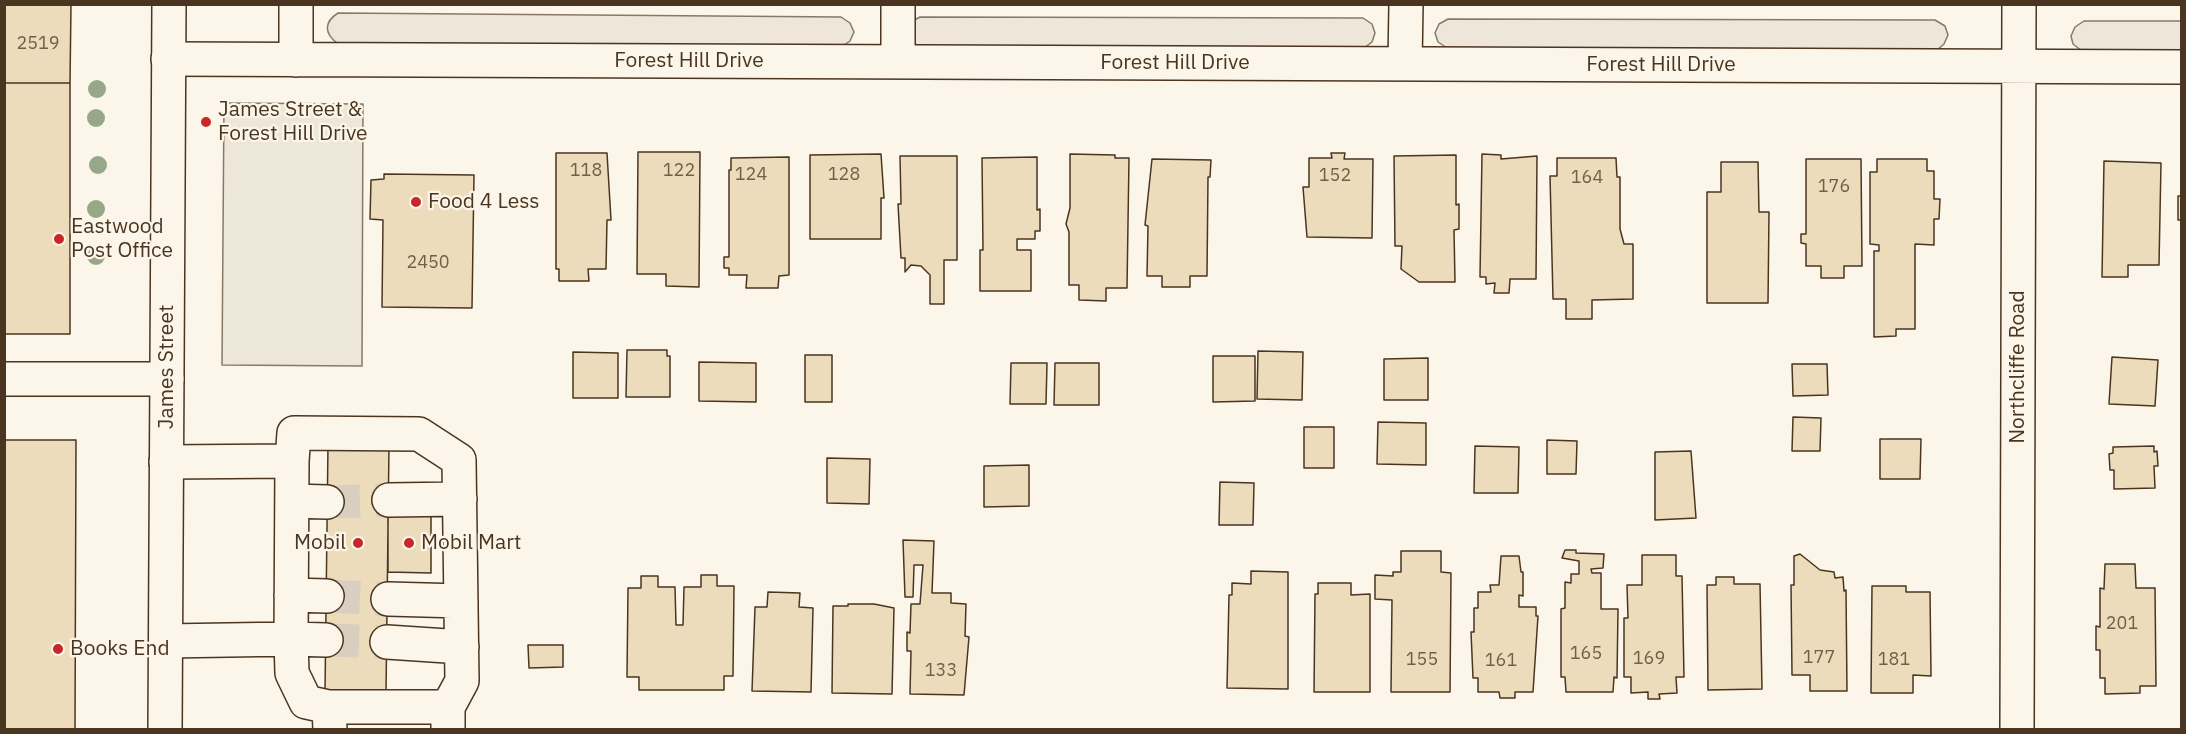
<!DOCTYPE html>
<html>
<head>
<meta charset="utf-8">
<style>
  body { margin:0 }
  #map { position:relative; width:2186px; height:734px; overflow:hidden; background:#fbf6e9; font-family:"IBM Plex Sans",sans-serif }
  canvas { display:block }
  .frame { position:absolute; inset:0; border:6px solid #4a3520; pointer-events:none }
</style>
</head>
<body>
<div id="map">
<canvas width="2186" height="734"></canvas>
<div class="frame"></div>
</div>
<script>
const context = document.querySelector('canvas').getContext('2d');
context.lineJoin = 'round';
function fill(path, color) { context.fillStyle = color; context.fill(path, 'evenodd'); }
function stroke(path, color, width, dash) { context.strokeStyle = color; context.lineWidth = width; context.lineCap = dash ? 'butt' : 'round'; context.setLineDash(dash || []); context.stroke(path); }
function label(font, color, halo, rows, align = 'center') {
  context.font = font + ' "IBM Plex Sans",sans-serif'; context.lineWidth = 4.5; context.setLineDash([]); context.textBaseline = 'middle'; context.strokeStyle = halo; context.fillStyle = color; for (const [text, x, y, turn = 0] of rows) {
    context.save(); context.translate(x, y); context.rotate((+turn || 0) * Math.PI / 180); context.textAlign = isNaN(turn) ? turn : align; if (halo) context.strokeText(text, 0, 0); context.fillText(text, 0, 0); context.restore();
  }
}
const green = new Path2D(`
  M 338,13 L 841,17 L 850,23 L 854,32 L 850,41 L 841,47 L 337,43 C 324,33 324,22 338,13 Z
  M 920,17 L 1363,18 L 1372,24 L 1375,33 L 1372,42 L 1364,48 L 919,47 L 910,40 L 911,22 Z
  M 1448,19 L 1935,20 L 1945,26 L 1948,35 L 1944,44 L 1936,51 L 1447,48 L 1438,42 L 1435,33 L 1439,24 Z
  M 2084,21 L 2181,21 L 2181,51 L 2082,51 L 2073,44 L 2071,36 L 2075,27 Z`);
const parking = new Path2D(`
  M 224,103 L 363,104 L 362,366 L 222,365 Z`);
const building = new Path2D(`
  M 4,4 L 71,4 L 70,83 L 4,83 Z
  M 4,83 L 70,83 L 70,334 L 4,334 Z
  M 638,152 L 700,152 L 699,287 L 666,286 L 666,274 L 637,274 Z
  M 556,153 L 607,153 L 611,220 L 607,220 L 606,269 L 588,269 L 589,281 L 559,281 L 559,269 L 556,269 Z
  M 1331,153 L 1345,153 L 1344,159 L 1373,159 L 1372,238 L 1307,237 L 1303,187 L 1309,187 L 1309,158 L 1332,158 Z
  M 881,154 L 884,198 L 881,198 L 881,239 L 810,239 L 810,155 Z
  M 1070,154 L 1115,155 L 1115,158 L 1129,158 L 1127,288 L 1106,288 L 1106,301 L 1079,300 L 1079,285 L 1069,285 L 1069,232 L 1066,224 L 1070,208 Z
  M 1482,154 L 1501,155 L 1501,159 L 1537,156 L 1536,279 L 1510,279 L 1509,293 L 1494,293 L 1495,283 L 1486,284 L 1486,277 L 1480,277 Z
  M 1456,155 L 1456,205 L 1459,204 L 1459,229 L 1454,230 L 1455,282 L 1419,282 L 1401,269 L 1402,246 L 1395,246 L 1394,156 Z
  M 900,156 L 957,156 L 957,260 L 944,260 L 944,304 L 930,304 L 930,275 L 921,266 L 911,265 L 905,272 L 905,258 L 901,258 L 898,204 L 901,204 Z
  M 789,157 L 789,275 L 779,276 L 778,288 L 746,288 L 747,275 L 729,275 L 729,268 L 724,268 L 724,257 L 729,257 L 729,170 L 731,170 L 731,158 Z
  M 1037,157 L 1037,210 L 1040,209 L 1040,231 L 1035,231 L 1035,239 L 1017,239 L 1017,250 L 1031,250 L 1031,291 L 980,291 L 980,250 L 983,250 L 982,158 Z
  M 1557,158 L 1616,158 L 1617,177 L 1620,177 L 1620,229 L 1624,244 L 1633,244 L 1633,299 L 1592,300 L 1592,319 L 1566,319 L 1566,299 L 1553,299 L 1550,176 L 1557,176 Z
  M 1152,159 L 1211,160 L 1210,177 L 1208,177 L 1207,276 L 1190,276 L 1190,287 L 1162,287 L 1162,276 L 1147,276 L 1148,226 L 1145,225 Z
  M 1806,159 L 1861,159 L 1862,266 L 1844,266 L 1844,278 L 1821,278 L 1821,266 L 1806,266 L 1806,244 L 1801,243 L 1801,234 L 1806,234 Z
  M 1877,159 L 1927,159 L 1927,171 L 1934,171 L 1934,199 L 1940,199 L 1939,219 L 1934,219 L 1934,245 L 1915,244 L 1915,329 L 1896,329 L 1896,336 L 1874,337 L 1874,251 L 1879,251 L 1879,245 L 1870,244 L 1870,172 L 1877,172 Z
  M 2104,161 L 2161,163 L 2159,265 L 2128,265 L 2128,277 L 2102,277 Z
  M 1721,162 L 1758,162 L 1759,212 L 1769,212 L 1768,303 L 1707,303 L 1707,192 L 1721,192 Z
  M 384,174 L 474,175 L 472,308 L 382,307 L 383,220 L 370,219 L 371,180 L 384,179 Z
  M 2178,196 L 2182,196 L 2182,220 L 2178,220 Z
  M 627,350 L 667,350 L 667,356 L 670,356 L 670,397 L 626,397 Z
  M 1258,351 L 1303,352 L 1302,400 L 1257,399 Z
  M 573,352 L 618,353 L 618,398 L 573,398 Z
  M 805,355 L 832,355 L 832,402 L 805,402 Z
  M 1213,356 L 1255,356 L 1255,401 L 1213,402 Z
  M 2112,357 L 2158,360 L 2155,406 L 2109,404 Z
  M 1428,358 L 1428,400 L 1384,400 L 1384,359 Z
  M 699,362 L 756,363 L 756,402 L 699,401 Z
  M 1011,363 L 1047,363 L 1046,404 L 1010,404 Z
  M 1055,363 L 1099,363 L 1099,405 L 1054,405 Z
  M 1792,364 L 1827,364 L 1828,395 L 1793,396 Z
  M 1793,417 L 1821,418 L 1820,451 L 1792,451 Z
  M 1378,422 L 1426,423 L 1426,465 L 1377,464 Z
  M 1304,427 L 1334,427 L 1334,468 L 1304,468 Z
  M 1880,439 L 1921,439 L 1920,479 L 1880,479 Z
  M 4,440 L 76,440 L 75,730 L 4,730 Z
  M 1547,440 L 1577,441 L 1576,474 L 1547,474 Z
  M 328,444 L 389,445 L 386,693 L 325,693 Z
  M 1475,446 L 1519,447 L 1518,493 L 1474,493 Z
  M 2154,446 L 2154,452 L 2157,451 L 2158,466 L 2154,466 L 2155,488 L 2114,489 L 2114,470 L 2110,470 L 2109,454 L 2113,453 L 2113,447 Z
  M 1691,451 L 1696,518 L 1655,520 L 1655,452 Z
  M 827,458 L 870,459 L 869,504 L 827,503 Z
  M 1029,465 L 1029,506 L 984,507 L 984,466 Z
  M 1220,482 L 1254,483 L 1253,525 L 1219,525 Z
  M 388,515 L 431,515 L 431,573 L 388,572 Z
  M 903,540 L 934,541 L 932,593 L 951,593 L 951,603 L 966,604 L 965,636 L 969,637 L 964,695 L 910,694 L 911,651 L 907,651 L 907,632 L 910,633 L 911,604 L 920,604 L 923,565 L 914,565 L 913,597 L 905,597 Z
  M 1565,550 L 1576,550 L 1576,553 L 1604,554 L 1603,568 L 1591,569 L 1592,573 L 1601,573 L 1601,609 L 1618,609 L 1617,678 L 1614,677 L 1613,692 L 1566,692 L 1565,677 L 1561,677 L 1561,609 L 1565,608 L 1565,582 L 1571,583 L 1571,574 L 1579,574 L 1579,561 L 1562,558 Z
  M 1401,551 L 1441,551 L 1441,572 L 1451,573 L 1450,692 L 1391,692 L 1392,600 L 1375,599 L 1375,575 L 1393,576 L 1393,572 L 1401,572 Z
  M 1800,554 L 1820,570 L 1834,572 L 1835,578 L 1843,577 L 1844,591 L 1846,590 L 1847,691 L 1810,691 L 1810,675 L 1792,675 L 1791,585 L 1794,585 L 1794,556 Z
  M 1642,555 L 1676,555 L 1676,576 L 1682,576 L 1684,677 L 1676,677 L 1677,693 L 1659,694 L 1660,699 L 1648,699 L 1648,692 L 1631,693 L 1631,677 L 1624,677 L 1624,618 L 1628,618 L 1627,585 L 1642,585 Z
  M 1501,556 L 1519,556 L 1521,572 L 1523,572 L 1523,596 L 1519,595 L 1519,607 L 1536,607 L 1536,616 L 1538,616 L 1533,692 L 1515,692 L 1515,698 L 1500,698 L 1499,692 L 1478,692 L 1478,678 L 1473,678 L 1471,632 L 1474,632 L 1474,608 L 1478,608 L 1478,592 L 1491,592 L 1490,585 L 1499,585 Z
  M 2105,564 L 2135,564 L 2136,588 L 2155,588 L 2156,686 L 2140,686 L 2140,693 L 2105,694 L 2105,678 L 2100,678 L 2100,650 L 2096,650 L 2096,626 L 2100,627 L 2100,588 L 2104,589 Z
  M 1251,571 L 1288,572 L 1288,689 L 1227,688 L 1229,595 L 1232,595 L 1232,583 L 1251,584 Z
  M 701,575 L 717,575 L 717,586 L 734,586 L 733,676 L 724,676 L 724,690 L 639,690 L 639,677 L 627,677 L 628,588 L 641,588 L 641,576 L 658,576 L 658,587 L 675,587 L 676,625 L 683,625 L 684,587 L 701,587 Z
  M 1716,577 L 1734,577 L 1734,584 L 1760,584 L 1762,689 L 1708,690 L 1707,585 L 1716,585 Z
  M 1318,583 L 1351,583 L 1351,595 L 1370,594 L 1370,692 L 1314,692 L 1315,594 L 1318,594 Z
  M 1872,586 L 1906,586 L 1906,592 L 1930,592 L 1931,676 L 1913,675 L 1913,693 L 1871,693 Z
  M 768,592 L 800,593 L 799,607 L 813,608 L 811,692 L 752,691 L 755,607 L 767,607 Z
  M 848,604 L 874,604 L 894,608 L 892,694 L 832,693 L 833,606 L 848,606 Z
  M 528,645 L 563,645 L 563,667 L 529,668 Z`);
const minorTunnel = new Path2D(`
  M 327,502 L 389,500
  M 327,596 L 388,599
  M 326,640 L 387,642`);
const minor = new Path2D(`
  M 168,59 L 2182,67
  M 296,60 L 296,4
  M 898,62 L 898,4
  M 1405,64 L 1406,4
  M 4,379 L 167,379
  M 166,462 L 292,461 L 294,433 L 419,434 L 459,460 L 462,681 L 448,707
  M 389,500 L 460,499
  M 292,501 L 327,502
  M 291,595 L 327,596
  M 388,599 L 461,601
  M 326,640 L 291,639 L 292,673 L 306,702 L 329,707
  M 166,641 L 291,639 L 292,461
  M 387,642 L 462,647
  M 330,730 L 329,707 L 448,707 L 448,729
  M 2017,730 L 2019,4`);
const major = new Path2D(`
  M 165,730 L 169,4`);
const trees = [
  [97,89],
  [96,118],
  [98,165],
  [96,209],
  [96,256]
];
const markers = [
  [206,122,6,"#c62828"],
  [416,202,6,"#c62828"],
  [59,239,6,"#c62828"],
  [358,543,6,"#c62828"],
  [409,543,6,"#c62828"],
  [58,649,6,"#c62828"]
];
const numberNames = [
  ["2519",38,44],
  ["118",586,171],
  ["122",679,171],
  ["124",751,175],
  ["128",844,175],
  ["152",1335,176],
  ["164",1587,178],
  ["176",1834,187],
  ["2450",428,263],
  ["201",2122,624],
  ["165",1586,654],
  ["177",1819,658],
  ["169",1649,659],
  ["155",1422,660],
  ["181",1894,660],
  ["161",1501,661],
  ["133",941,671]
];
const streetNames = [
  ["Forest Hill Drive",689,61],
  ["Forest Hill Drive",1175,63],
  ["Forest Hill Drive",1661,65],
  ["James Street",167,367,-90],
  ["Northcliffe Road",2018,367,-90]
];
const poiNames = [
  ["James Street &",218,110],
  ["Forest Hill Drive",218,134],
  ["Food 4 Less",428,202],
  ["Eastwood",71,227],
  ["Post Office",71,251],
  ["Mobil",346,543,"right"],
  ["Mobil Mart",421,543],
  ["Books End",70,649]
];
fill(green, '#ede6d9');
stroke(green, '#887966', 1.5);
fill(parking, '#ede7d9');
stroke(parking, '#887966', 1.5);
fill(building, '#ecdcbc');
stroke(building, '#4a3520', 1.5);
stroke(minorTunnel, '#d8cfc1', 33, [33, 16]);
stroke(minor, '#4a3520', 36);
stroke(major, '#4a3520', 36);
stroke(minor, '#fbf6e9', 33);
stroke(major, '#fbf6e9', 33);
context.fillStyle = '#96a887';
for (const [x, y] of trees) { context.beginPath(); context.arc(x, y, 9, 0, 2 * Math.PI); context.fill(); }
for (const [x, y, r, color] of markers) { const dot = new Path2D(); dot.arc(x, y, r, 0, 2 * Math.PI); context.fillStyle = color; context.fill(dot); stroke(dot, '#fbf6e9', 2); }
label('18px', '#725f47', null, numberNames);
label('21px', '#4a3520', '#fbf6e9', streetNames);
label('21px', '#4a3520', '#fbf6e9', poiNames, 'left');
</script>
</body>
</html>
